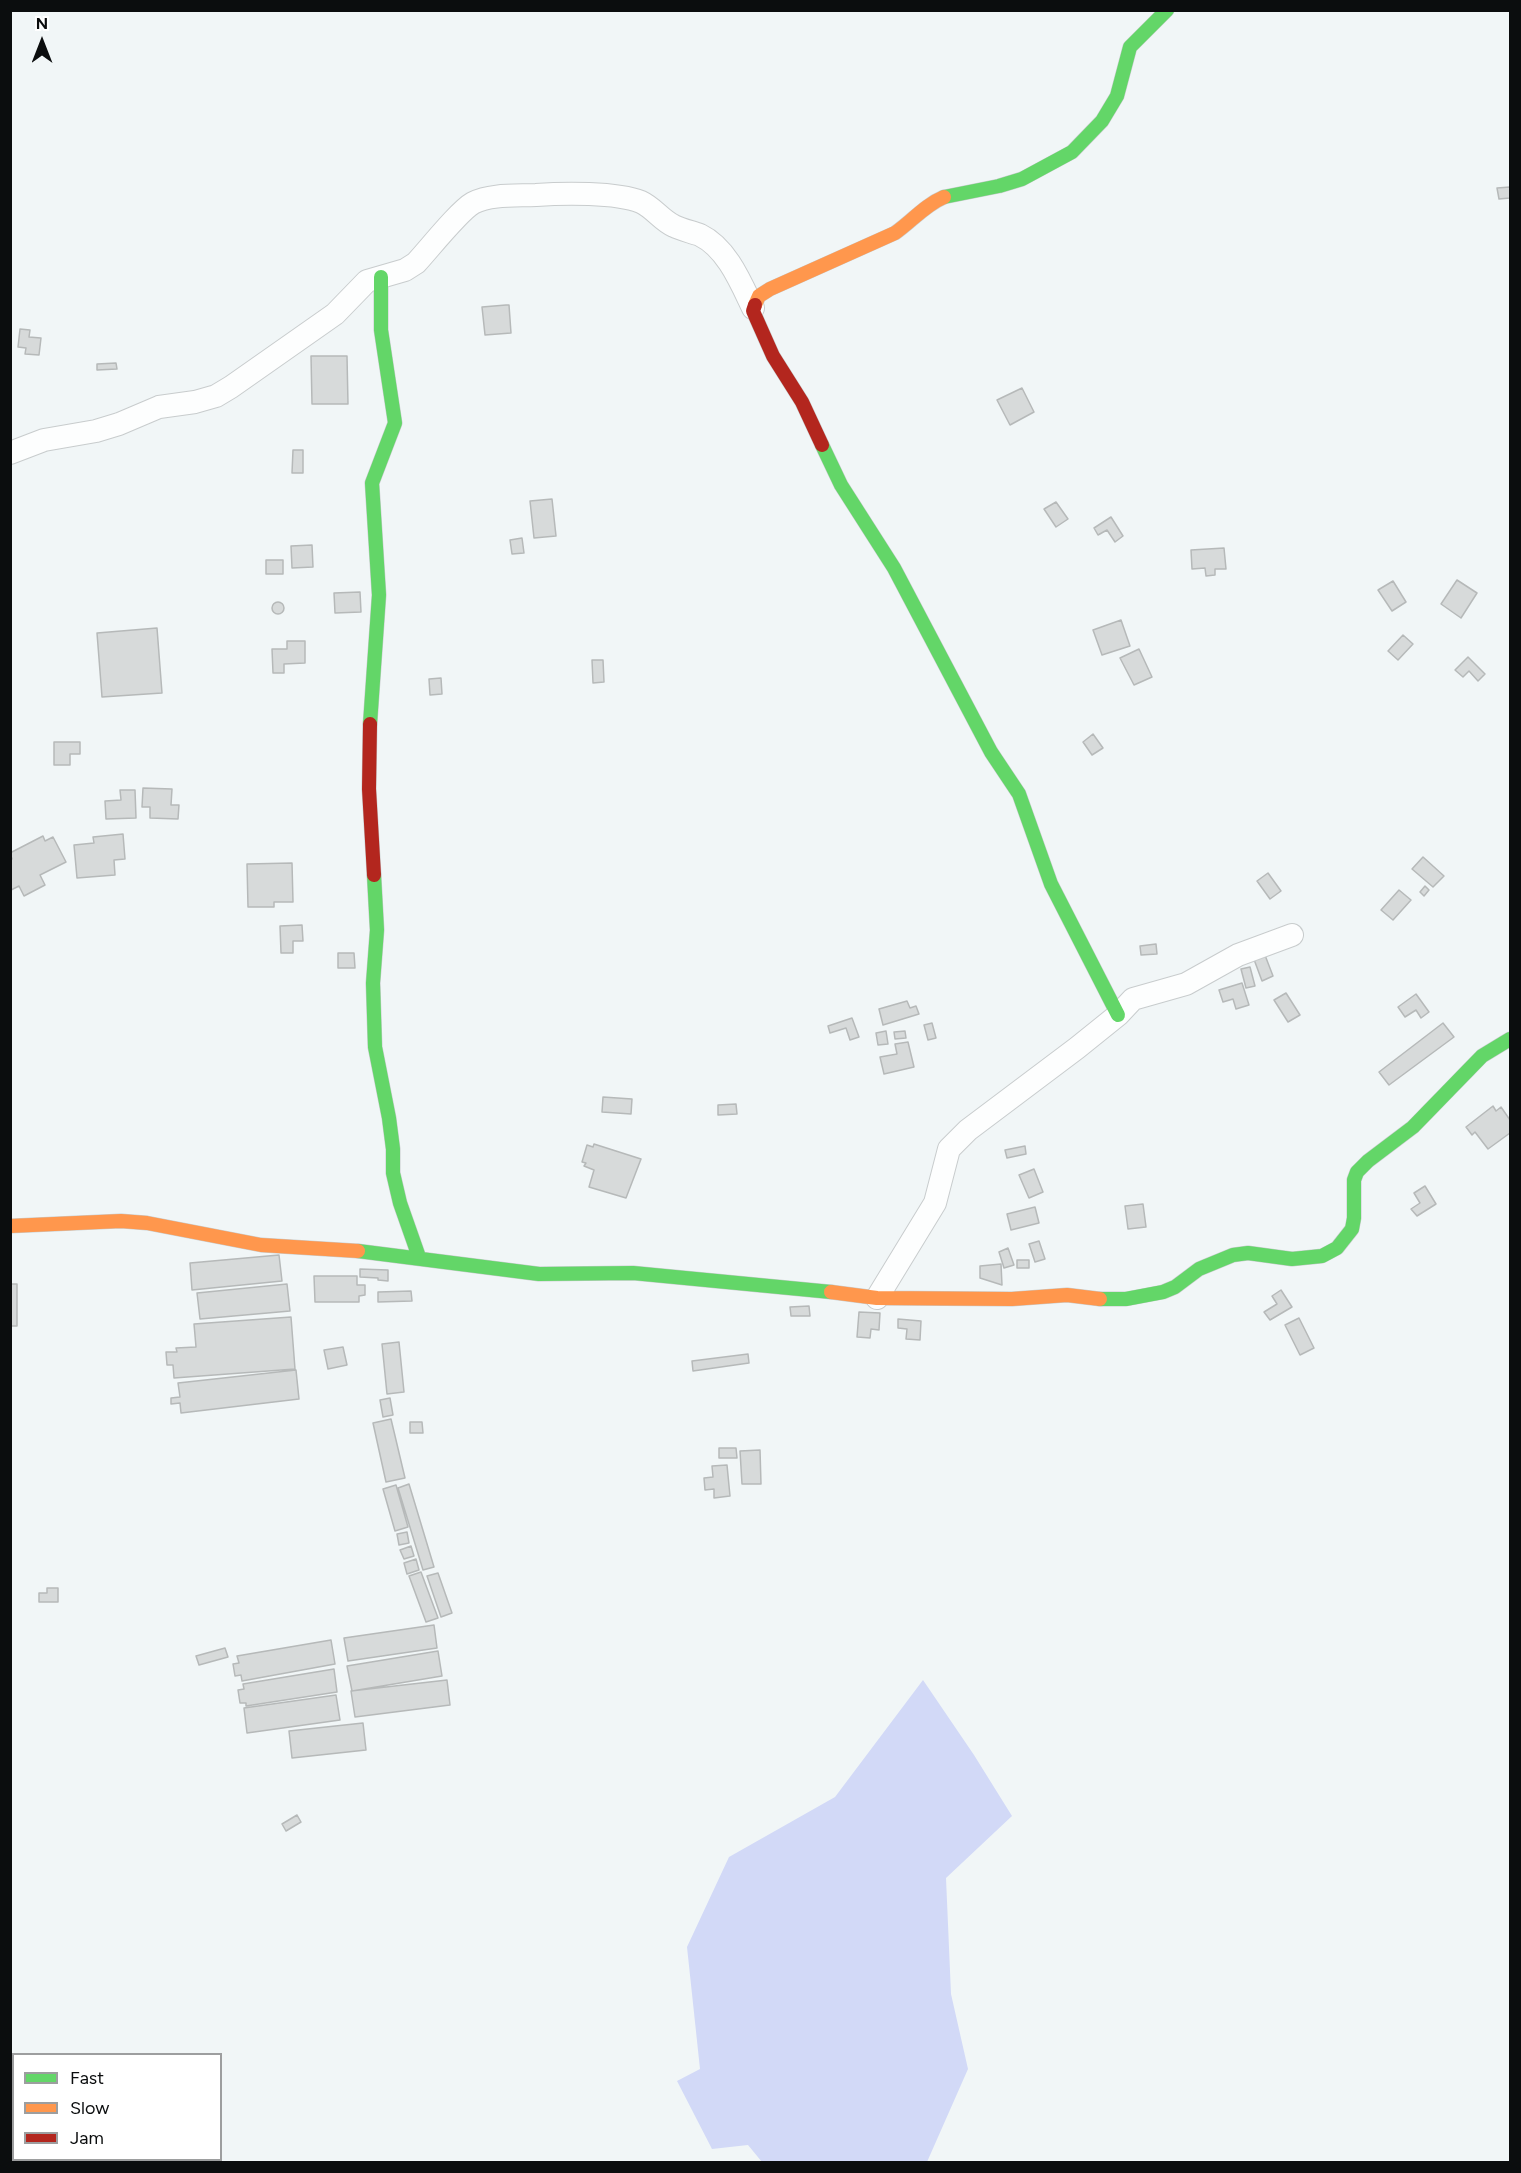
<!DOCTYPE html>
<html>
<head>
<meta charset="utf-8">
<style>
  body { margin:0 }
  #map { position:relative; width:1521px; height:2173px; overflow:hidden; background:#f1f6f7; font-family:Figtree,sans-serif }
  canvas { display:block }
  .frame { position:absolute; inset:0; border:12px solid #0b0d0e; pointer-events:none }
  .legend { position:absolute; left:12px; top:2053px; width:210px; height:108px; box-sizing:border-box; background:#fff; border:2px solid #9d9e9f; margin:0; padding:8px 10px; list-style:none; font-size:18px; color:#0b0d0e }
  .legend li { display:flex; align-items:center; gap:12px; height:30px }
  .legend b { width:30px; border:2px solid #9d9e9f }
  .north { position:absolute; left:12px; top:12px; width:60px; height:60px; -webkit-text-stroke:4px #fff; paint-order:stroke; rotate:0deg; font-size:16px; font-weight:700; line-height:24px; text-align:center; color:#0b0d0e }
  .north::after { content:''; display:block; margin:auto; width:21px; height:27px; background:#0b0d0e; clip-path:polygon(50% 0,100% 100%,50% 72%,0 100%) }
</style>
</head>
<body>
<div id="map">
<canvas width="1521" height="2173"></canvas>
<div class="frame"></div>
<ul class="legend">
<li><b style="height:8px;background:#63d668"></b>Fast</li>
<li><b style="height:8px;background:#ff974d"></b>Slow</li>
<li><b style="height:8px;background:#b3261e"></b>Jam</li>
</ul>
<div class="north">N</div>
</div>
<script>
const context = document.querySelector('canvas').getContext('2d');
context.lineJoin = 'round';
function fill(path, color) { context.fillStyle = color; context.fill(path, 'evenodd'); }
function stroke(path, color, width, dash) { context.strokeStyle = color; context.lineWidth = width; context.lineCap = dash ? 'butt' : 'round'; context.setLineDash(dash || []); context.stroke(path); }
const water = new Path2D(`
  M 923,1680 L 974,1755 L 1012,1816 L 946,1878 L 951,1994 L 968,2069 L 927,2162 L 762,2162 L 748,2145 L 712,2149 L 677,2081 L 700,2069 L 687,1947 L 729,1857 L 835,1797 Z`);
const building = new Path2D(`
  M 1510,187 L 1510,198 L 1499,199 L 1497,188 Z
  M 506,305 L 509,305 L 511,333 L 485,335 L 482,307 Z
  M 20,329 L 30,330 L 29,337 L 41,338 L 39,355 L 25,354 L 26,348 L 18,347 Z
  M 311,356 L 347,356 L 348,404 L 312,404 Z
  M 116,363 L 117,369 L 97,370 L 97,364 Z
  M 1022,388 L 1034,412 L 1010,425 L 997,400 Z
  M 293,450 L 303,450 L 303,473 L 292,473 Z
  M 552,499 L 556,536 L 534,538 L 530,501 Z
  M 1056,502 L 1068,519 L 1056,527 L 1044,509 Z
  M 1111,517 L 1123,536 L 1115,542 L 1107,530 L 1098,535 L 1094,528 Z
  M 522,538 L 524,553 L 512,554 L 510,540 Z
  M 312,545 L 313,567 L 292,568 L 291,546 Z
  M 1224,548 L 1226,569 L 1215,569 L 1215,575 L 1206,576 L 1205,568 L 1192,569 L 1191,550 Z
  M 266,560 L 283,560 L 283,574 L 266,574 Z
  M 1457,580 L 1477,593 L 1461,618 L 1441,604 Z
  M 1393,581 L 1406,602 L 1392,611 L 1378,590 Z
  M 360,592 L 361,612 L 335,613 L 334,593 Z
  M272 608a6 6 0 1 1 12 0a6 6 0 1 1-12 0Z
  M 1121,620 L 1130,646 L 1102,655 L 1093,630 Z
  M 157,628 L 162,693 L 102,697 L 97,633 Z
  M 1403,635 L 1413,644 L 1398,660 L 1388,651 Z
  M 287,641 L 305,641 L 305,663 L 284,664 L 284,673 L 273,673 L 272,649 L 287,649 Z
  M 1139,649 L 1152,677 L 1134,685 L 1120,658 Z
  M 1468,657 L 1485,674 L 1478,681 L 1469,671 L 1463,677 L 1455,670 Z
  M 592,660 L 603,660 L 604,682 L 593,683 Z
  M 441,678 L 442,694 L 430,695 L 429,679 Z
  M 1093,734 L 1103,748 L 1092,755 L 1083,742 Z
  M 54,742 L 80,742 L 80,754 L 70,754 L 70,765 L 54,765 Z
  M 143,788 L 172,789 L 171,805 L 179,805 L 178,819 L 150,818 L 150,807 L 142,807 Z
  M 120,790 L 135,790 L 136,818 L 106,819 L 105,801 L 121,800 Z
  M 123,834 L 125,859 L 114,860 L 115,875 L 77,878 L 74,845 L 94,843 L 93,837 Z
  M 43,836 L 45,841 L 53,837 L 66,862 L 40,875 L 45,885 L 24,896 L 19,886 L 11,890 L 10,859 L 12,859 L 10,853 Z
  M 1423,857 L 1444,876 L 1433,887 L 1412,869 Z
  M 292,863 L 293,902 L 274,902 L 274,907 L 248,907 L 247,864 Z
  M 1268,873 L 1281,891 L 1270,899 L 1257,881 Z
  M 1425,886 L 1429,890 L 1424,896 L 1420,892 Z
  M 1399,890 L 1411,900 L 1393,920 L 1381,910 Z
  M 302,925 L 303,941 L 293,941 L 293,953 L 281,953 L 280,926 Z
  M 1156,944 L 1157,954 L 1141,955 L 1140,946 Z
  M 1263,950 L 1273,976 L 1262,981 L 1252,954 Z
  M 338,953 L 354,953 L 355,968 L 338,968 Z
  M 1250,967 L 1255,986 L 1246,988 L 1241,969 Z
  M 1242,983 L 1249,1005 L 1236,1009 L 1233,999 L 1223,1002 L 1219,990 Z
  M 1286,993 L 1300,1015 L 1288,1022 L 1274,1000 Z
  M 1416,994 L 1429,1012 L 1421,1018 L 1416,1010 L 1405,1017 L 1398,1007 Z
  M 907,1001 L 910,1008 L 916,1006 L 919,1014 L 883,1025 L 879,1009 Z
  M 852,1018 L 859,1037 L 850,1040 L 846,1028 L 830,1033 L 828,1026 Z
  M 932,1023 L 936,1038 L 928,1040 L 924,1025 Z
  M 1443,1023 L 1454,1037 L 1389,1085 L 1379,1072 Z
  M 886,1031 L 888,1044 L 878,1045 L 876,1033 Z
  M 905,1031 L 906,1038 L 895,1039 L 894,1032 Z
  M 908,1042 L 914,1067 L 884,1074 L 880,1057 L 897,1054 L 895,1044 Z
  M 603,1097 L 632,1099 L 631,1114 L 602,1112 Z
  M 736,1104 L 737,1114 L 718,1115 L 718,1105 Z
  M 1493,1106 L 1496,1111 L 1501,1107 L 1510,1120 L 1510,1133 L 1488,1149 L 1475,1132 L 1472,1135 L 1466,1127 Z
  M 594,1144 L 641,1159 L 626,1198 L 589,1187 L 594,1170 L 584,1166 L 586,1163 L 582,1162 L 587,1145 L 593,1147 Z
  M 1025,1146 L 1026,1154 L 1007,1158 L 1005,1150 Z
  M 1034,1169 L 1043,1192 L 1029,1198 L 1019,1175 Z
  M 1425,1186 L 1436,1204 L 1417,1216 L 1411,1209 L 1420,1203 L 1414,1193 Z
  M 1143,1204 L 1146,1227 L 1128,1229 L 1125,1206 Z
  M 1035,1207 L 1039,1223 L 1011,1230 L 1007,1214 Z
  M 1039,1241 L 1045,1259 L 1035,1262 L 1029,1244 Z
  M 1008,1248 L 1014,1265 L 1004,1268 L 999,1252 Z
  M 279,1255 L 282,1281 L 192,1290 L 190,1263 Z
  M 1017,1260 L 1029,1260 L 1029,1268 L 1017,1268 Z
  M 1001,1264 L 1002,1285 L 980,1278 L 980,1266 Z
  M 360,1269 L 388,1270 L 388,1281 L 378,1280 L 378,1278 L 360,1277 Z
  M 314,1276 L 357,1276 L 357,1285 L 365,1285 L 365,1295 L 359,1296 L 359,1302 L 315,1302 Z
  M 10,1284 L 17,1284 L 17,1326 L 10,1326 Z
  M 287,1284 L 290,1311 L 200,1319 L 197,1293 Z
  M 1281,1290 L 1292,1307 L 1270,1320 L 1264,1312 L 1277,1304 L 1272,1296 Z
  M 411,1291 L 412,1301 L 378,1302 L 378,1292 Z
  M 809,1306 L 810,1316 L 791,1316 L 790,1307 Z
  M 859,1312 L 880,1313 L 879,1330 L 871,1329 L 870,1338 L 857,1337 Z
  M 291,1317 L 295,1369 L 174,1378 L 173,1365 L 167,1365 L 166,1352 L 177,1352 L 176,1348 L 196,1347 L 194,1324 Z
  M 1299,1318 L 1314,1348 L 1300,1355 L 1285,1325 Z
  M 898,1319 L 921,1321 L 920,1340 L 906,1339 L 907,1329 L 898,1328 Z
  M 399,1342 L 404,1392 L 387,1394 L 382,1344 Z
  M 343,1347 L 347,1365 L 328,1369 L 324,1350 Z
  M 748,1354 L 749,1363 L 693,1371 L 692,1361 Z
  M 296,1370 L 299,1399 L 181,1413 L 180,1403 L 171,1404 L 171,1398 L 180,1397 L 178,1383 Z
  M 390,1398 L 393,1415 L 383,1417 L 380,1400 Z
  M 391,1419 L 405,1478 L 386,1482 L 373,1423 Z
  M 410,1422 L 422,1422 L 423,1433 L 410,1433 Z
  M 719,1448 L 736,1448 L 737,1458 L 719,1458 Z
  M 760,1450 L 761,1484 L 742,1484 L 740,1451 Z
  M 727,1465 L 730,1496 L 714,1498 L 714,1489 L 705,1490 L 704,1478 L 713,1477 L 712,1466 Z
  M 409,1484 L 434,1567 L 423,1570 L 398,1488 Z
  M 396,1485 L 408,1527 L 395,1531 L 383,1489 Z
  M 407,1532 L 409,1543 L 399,1545 L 397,1534 Z
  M 411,1546 L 414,1556 L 404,1559 L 400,1550 Z
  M 416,1559 L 419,1570 L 407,1574 L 404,1563 Z
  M 421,1572 L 438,1618 L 426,1622 L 409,1576 Z
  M 438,1573 L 452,1613 L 441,1617 L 427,1576 Z
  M 47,1588 L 58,1588 L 58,1602 L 39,1602 L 39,1593 L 47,1593 Z
  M 434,1625 L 437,1648 L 348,1661 L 344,1638 Z
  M 331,1640 L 335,1664 L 242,1681 L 241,1675 L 235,1676 L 233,1664 L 239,1663 L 237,1656 Z
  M 225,1648 L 228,1657 L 199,1665 L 196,1656 Z
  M 438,1651 L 442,1676 L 352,1691 L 347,1666 Z
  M 334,1669 L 337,1692 L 246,1706 L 246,1703 L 240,1703 L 238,1690 L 244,1689 L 243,1684 Z
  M 447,1680 L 450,1705 L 355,1717 L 351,1691 Z
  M 336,1695 L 340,1720 L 247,1733 L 244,1708 Z
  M 363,1723 L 366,1750 L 292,1758 L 289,1731 Z
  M 297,1815 L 301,1822 L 286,1831 L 282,1824 Z`);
const street = new Path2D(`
  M 10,453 L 44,440 L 96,431 L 119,424 L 159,407 L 195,402 L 216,396 L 231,387 L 335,314 L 367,281 L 405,270 L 416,263 C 429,249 459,211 473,203 C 491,194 516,196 536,195 C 563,193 616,192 641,202 C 654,208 661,220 674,226 C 682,230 692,232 700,235 C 727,248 741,283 753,308
  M 877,1298 L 935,1203 L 949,1149 L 968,1130 L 1077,1048 L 1118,1015 L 1133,999 L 1186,984 L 1238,955 L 1292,935`);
const fast = new Path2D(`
  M 944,197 L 999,186 L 1022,179 L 1072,152 L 1102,121 L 1117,96 L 1130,47 L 1167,10
  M 822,445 L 841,485 L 894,568 L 991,752 L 1019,794 L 1051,884 L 1118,1015
  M 370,724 L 379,595 L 372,483 L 395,423 L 381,330 L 381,277
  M 374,875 L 377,930 L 373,983 L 375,1047 L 389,1118 L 393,1149 L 393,1173 L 400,1203 L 419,1257
  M 358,1251 L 539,1274 L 633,1273 L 831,1292
  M 1100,1299 L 1126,1299 L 1163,1292 L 1175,1287 L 1199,1269 L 1233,1255 L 1248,1253 L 1292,1259 L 1322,1256 L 1337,1248 L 1352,1229 L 1354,1218 L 1354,1180 L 1357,1172 L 1368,1161 L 1413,1127 L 1482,1056 L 1510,1039`);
const slow = new Path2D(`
  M 755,305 L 759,296 L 770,289 L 895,233 C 912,221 925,205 944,197
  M 10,1226 L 121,1221 L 147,1223 L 261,1245 L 358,1251
  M 831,1292 L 877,1298 L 1012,1299 L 1067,1295 L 1100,1299`);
const jam = new Path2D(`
  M 755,305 L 753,311 L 773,356 L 802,402 L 822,445
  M 370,724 L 369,789 L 374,875`);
fill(water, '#d2d9f7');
fill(building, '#d7dada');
stroke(building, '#b6b9b9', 1.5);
stroke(street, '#c8cccd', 24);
stroke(fast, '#c8cccd', 15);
stroke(slow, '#c8cccd', 15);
stroke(jam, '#c8cccd', 15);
stroke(street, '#fdfefe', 22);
stroke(fast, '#63d668', 14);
stroke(slow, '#ff974d', 14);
stroke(jam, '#b3261e', 14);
</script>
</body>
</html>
